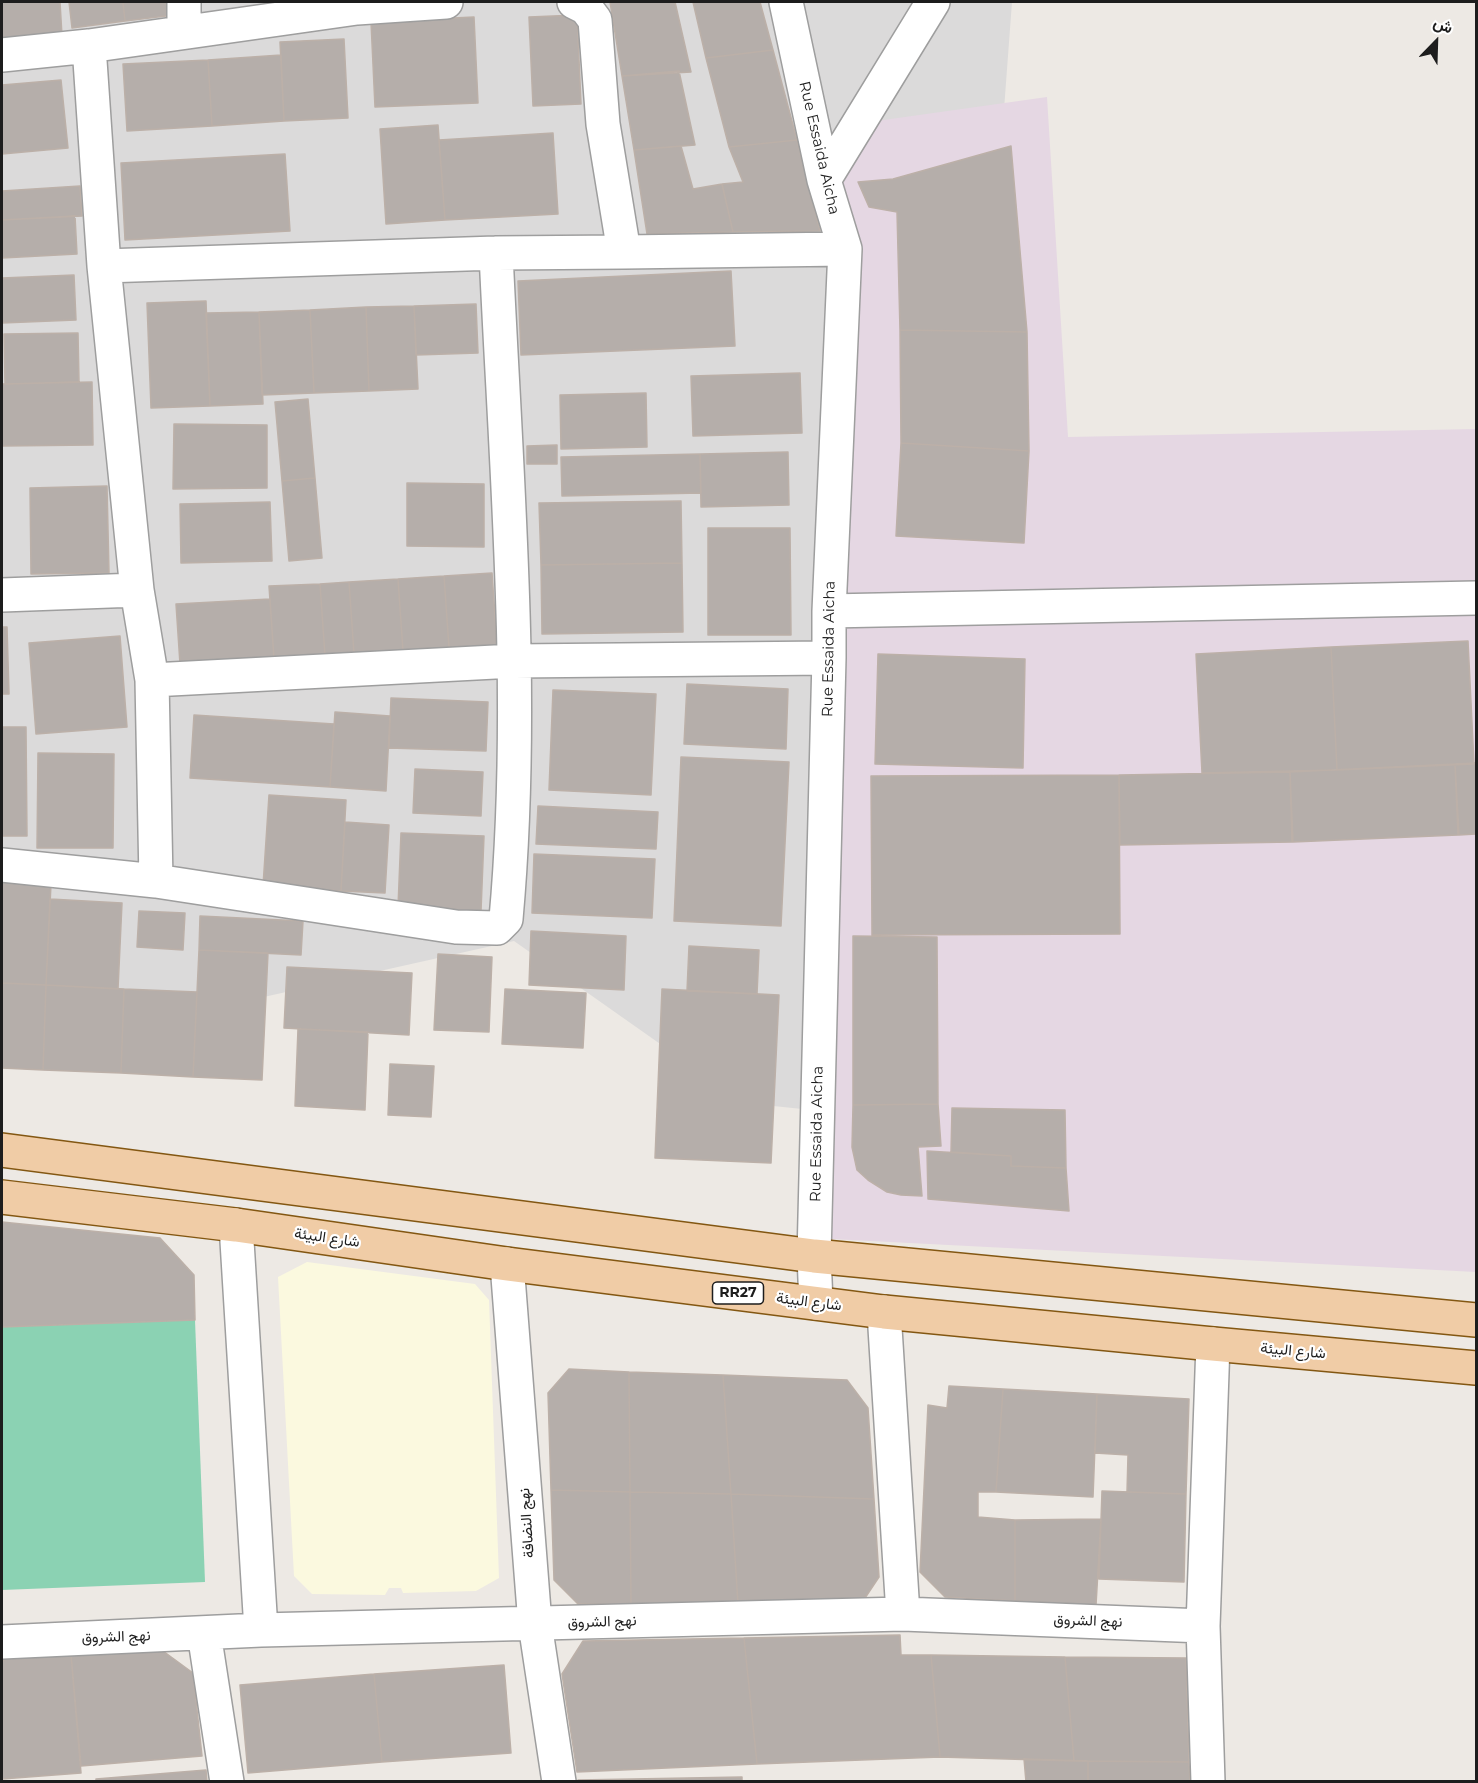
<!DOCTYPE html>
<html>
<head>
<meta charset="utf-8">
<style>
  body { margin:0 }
  #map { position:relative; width:1478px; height:1783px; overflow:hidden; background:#ede9e4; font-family:Montserrat,Vazirmatn,sans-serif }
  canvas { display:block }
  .frame { position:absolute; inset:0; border:3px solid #1d1d1d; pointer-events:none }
  .north { position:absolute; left:1406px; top:12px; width:60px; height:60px; -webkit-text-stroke:4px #fff; paint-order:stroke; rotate:23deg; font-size:16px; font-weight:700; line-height:24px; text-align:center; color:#1d1d1d }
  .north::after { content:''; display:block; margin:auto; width:21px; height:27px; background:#1d1d1d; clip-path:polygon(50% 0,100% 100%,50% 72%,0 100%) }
</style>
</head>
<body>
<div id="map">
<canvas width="1478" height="1783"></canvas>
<div class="frame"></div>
<div class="north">ش</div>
</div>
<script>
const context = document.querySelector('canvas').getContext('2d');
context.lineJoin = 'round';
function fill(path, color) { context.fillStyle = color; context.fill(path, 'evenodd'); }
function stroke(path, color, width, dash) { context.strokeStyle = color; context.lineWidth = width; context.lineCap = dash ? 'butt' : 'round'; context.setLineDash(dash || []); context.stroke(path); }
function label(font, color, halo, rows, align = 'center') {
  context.font = font + ' Montserrat,Vazirmatn,sans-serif'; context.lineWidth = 4.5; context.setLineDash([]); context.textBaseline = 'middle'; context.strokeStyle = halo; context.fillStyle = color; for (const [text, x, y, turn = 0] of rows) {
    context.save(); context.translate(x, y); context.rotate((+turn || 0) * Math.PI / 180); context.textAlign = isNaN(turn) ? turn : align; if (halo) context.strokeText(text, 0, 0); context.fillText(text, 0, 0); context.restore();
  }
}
const residential = new Path2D(`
  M 2,2 L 1012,2 L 1003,123 L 958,1125 L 744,1103 L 514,941 L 67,1041 L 2,1024 Z`);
const industrial = new Path2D(`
  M 1047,97 L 1068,437 L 1476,429 L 1476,1272 L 812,1238 L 841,126 Z`);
const education = new Path2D(`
  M 307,1262 L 475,1284 L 489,1300 L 499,1578 L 476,1591 L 403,1593 L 401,1588 L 389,1588 L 385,1595 L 312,1594 L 294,1576 L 278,1277 Z`);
const pitch = new Path2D(`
  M 195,1320 L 205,1582 L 2,1590 L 2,1327 Z`);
const building = new Path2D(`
  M 2,2 L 60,2 L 62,36 L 2,39 Z
  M 69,2 L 123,2 L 125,21 L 72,28 Z
  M 123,2 L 172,2 L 174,15 L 125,21 Z
  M 610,2 L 675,2 L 691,72 L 622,76 Z
  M 693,2 L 760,2 L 773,50 L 706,58 Z
  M 577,15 L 581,104 L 533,106 L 529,17 Z
  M 474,17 L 478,103 L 375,107 L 371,22 Z
  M 344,39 L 348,118 L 284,121 L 280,42 Z
  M 773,50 L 797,140 L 729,147 L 706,58 Z
  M 281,55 L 284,121 L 212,126 L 208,60 Z
  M 208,60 L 212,126 L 127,131 L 123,64 Z
  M 679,71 L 695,145 L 634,150 L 622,76 Z
  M 61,80 L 68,148 L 2,154 L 2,85 Z
  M 438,125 L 445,220 L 386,224 L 380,129 Z
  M 553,133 L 558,214 L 445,220 L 439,140 Z
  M 797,140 L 820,231 L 733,232 L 722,184 L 743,182 L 729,147 Z
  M 681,146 L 693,189 L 722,184 L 733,232 L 647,234 L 634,150 Z
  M 1011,146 L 1027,332 L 900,330 L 897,212 L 869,207 L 858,182 L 893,179 Z
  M 285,154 L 290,231 L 125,240 L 121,163 Z
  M 80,186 L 82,216 L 2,220 L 2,191 Z
  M 75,216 L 77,254 L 2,258 L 2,220 Z
  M 731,271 L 735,346 L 521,355 L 518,281 Z
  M 74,275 L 76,320 L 2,323 L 2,278 Z
  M 206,301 L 210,406 L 151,408 L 147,303 Z
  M 476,304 L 478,353 L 416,355 L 414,306 Z
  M 414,306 L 418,389 L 369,391 L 366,307 Z
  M 366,307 L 369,391 L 314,393 L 310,310 Z
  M 310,310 L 314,393 L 262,395 L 259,312 Z
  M 259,312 L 263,404 L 210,406 L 206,313 Z
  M 900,330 L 1027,332 L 1029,451 L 901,443 Z
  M 78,333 L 79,382 L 5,384 L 4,334 Z
  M 800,373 L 802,433 L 693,436 L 691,376 Z
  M 92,382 L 93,445 L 2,446 L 2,384 Z
  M 646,393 L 647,447 L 561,449 L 560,395 Z
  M 308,399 L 315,478 L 282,481 L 275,402 Z
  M 174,424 L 267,425 L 267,488 L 173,489 Z
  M 901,443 L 1029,451 L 1024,543 L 896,536 Z
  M 557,445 L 557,464 L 527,464 L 527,446 Z
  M 788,452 L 789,505 L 701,507 L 700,454 Z
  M 700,454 L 701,493 L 562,496 L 561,457 Z
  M 315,478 L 322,558 L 289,561 L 282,481 Z
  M 407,483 L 484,484 L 484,547 L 407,546 Z
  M 107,486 L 109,573 L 31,574 L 30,488 Z
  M 681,501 L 682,563 L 541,565 L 539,503 Z
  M 270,502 L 272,561 L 181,563 L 180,504 Z
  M 708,528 L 790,528 L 791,635 L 708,635 Z
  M 682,563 L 683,632 L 542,634 L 541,565 Z
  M 492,573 L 497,645 L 449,648 L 444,576 Z
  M 444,576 L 449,648 L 403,651 L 398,579 Z
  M 398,579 L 403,651 L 354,654 L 349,582 Z
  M 349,582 L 354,654 L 325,656 L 320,584 Z
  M 320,584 L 325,656 L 274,659 L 269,586 Z
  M 270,599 L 274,659 L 180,664 L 176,604 Z
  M 2,627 L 7,627 L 9,694 L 2,694 Z
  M 120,636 L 127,727 L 36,734 L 29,643 Z
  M 1468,641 L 1474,764 L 1337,770 L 1331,647 Z
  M 1331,647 L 1337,770 L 1202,773 L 1196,654 Z
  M 878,654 L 1025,659 L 1023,768 L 875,764 Z
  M 687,684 L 788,689 L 786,749 L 684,744 Z
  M 553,690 L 656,694 L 651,795 L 549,790 Z
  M 391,698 L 488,702 L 486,751 L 389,748 Z
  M 335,712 L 390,716 L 386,791 L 330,787 Z
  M 194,715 L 334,724 L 330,787 L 190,778 Z
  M 2,727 L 26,727 L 27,836 L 2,836 Z
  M 38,753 L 114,754 L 113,848 L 37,848 Z
  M 681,757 L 789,762 L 781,926 L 674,921 Z
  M 1476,763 L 1476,834 L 1459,835 L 1455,764 Z
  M 1455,764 L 1458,835 L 1293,842 L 1290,772 Z
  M 415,769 L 483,772 L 481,816 L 413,813 Z
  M 1290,772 L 1292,842 L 1120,845 L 1119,775 Z
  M 1119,775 L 1120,934 L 872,935 L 871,776 Z
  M 269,795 L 346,800 L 341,891 L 263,886 Z
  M 538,806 L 658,812 L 656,849 L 536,844 Z
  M 345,822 L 389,825 L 385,893 L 341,891 Z
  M 401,833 L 484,836 L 481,911 L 398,907 Z
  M 534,854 L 655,859 L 652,918 L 532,913 Z
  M 2,882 L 51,884 L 46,985 L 2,983 Z
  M 50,899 L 122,903 L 118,989 L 46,985 Z
  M 139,911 L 185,913 L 183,950 L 137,947 Z
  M 200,916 L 303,921 L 301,955 L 199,950 Z
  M 531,931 L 626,936 L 624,990 L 529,985 Z
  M 853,936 L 937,937 L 938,1104 L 853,1105 Z
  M 689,946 L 759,950 L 757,994 L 687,991 Z
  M 199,950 L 268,953 L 262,1080 L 193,1077 Z
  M 438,954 L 492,957 L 489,1032 L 434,1030 Z
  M 287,967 L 412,973 L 409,1035 L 284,1028 Z
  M 2,983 L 46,985 L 43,1070 L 2,1068 Z
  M 46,985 L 124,989 L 121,1073 L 43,1070 Z
  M 124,989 L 197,992 L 193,1077 L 121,1073 Z
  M 505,989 L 586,993 L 583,1048 L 502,1044 Z
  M 662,989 L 779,995 L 771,1163 L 655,1158 Z
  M 298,1029 L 368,1032 L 365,1110 L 295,1106 Z
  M 390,1064 L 434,1066 L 431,1117 L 388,1115 Z
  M 938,1104 L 941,1146 L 918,1147 L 922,1196 L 901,1195 L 887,1192 L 868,1180 L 857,1170 L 852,1147 L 853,1105 Z
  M 952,1108 L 1065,1110 L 1066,1168 L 1011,1166 L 1011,1156 L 951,1152 Z
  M 927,1151 L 1011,1156 L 1011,1166 L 1066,1168 L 1069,1211 L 928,1199 Z
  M 2,1222 L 160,1238 L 194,1275 L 195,1320 L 2,1327 Z
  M 569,1369 L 629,1372 L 630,1492 L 551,1490 L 548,1393 Z
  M 629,1372 L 723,1375 L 731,1494 L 630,1492 Z
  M 723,1375 L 847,1380 L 868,1408 L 874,1499 L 731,1494 Z
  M 949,1386 L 1003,1389 L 996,1492 L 978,1492 L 978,1517 L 1015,1520 L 1015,1601 L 945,1597 L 920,1572 L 928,1405 L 947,1408 Z
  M 1003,1389 L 1097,1394 L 1093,1497 L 996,1492 Z
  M 1097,1394 L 1189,1399 L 1186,1494 L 1127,1492 L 1128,1455 L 1095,1453 Z
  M 551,1490 L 630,1492 L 631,1604 L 578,1604 L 554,1580 Z
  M 1102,1491 L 1186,1494 L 1184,1582 L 1099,1579 Z
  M 630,1492 L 731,1494 L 738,1604 L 631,1604 Z
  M 731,1494 L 874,1499 L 879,1577 L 861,1604 L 738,1604 Z
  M 1101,1519 L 1096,1605 L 1015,1601 L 1015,1520 Z
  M 900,1635 L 901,1655 L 931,1655 L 940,1757 L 757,1764 L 744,1638 Z
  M 744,1638 L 757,1764 L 577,1772 L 562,1674 L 583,1641 Z
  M 163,1651 L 193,1673 L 202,1756 L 81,1766 L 71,1655 Z
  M 71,1655 L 81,1773 L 2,1779 L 2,1663 L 5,1658 Z
  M 931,1655 L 1065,1657 L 1074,1761 L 940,1757 Z
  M 1065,1657 L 1186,1658 L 1189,1762 L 1074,1761 Z
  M 504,1665 L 511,1753 L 382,1762 L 374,1674 Z
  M 374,1674 L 382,1762 L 248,1773 L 240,1685 Z
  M 1024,1759 L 1088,1761 L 1088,1782 L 1026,1782 Z
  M 1088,1761 L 1189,1762 L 1190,1782 L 1088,1782 Z
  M 206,1770 L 207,1782 L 96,1782 L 96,1779 Z
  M 742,1777 L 742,1782 L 578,1780 Z`);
const minor = new Path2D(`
  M 184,2 L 184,32
  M 786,2 L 824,180 L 845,249 L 829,611 L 829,658 L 814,1256 L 816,1303
  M 89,46 L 104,266 L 137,590 L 152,680 L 156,881
  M 2,55 L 89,46 L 357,8 L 446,2
  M 824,180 L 933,2
  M 624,252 L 845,249
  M 104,266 L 496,253 L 624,252 L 603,124 L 595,20 L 586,8 L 574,2
  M 2,595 L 137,590
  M 829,611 L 1476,598
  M 152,680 L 514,661 L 829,658
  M 2,865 L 156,881 L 456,927 L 497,928 L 506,919 C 526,698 506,474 496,253
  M 236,1225 L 261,1630
  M 507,1264 L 535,1624 L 559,1782
  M 884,1312 L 903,1614
  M 204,1633 L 227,1782
  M 2,1642 L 261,1630 L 903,1614 L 1203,1626
  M 1208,1782 L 1203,1626 L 1213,1344`);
const major = new Path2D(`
  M 2,1150 L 814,1256 L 1476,1320
  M 2,1197 L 236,1225 L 507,1264 L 884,1312 L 1213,1344 L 1476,1368`);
const shields = [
  [738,1293,51]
];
const shieldNames = [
  ["RR27",738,1293]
];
const streetNames = [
  ["Rue Essaida Aicha",819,148,77],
  ["Rue Essaida Aicha",829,649,-89],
  ["Rue Essaida Aicha",817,1134,-89],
  ["شارع البيئة",327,1238,8],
  ["شارع البيئة",809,1302,7],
  ["شارع البيئة",1293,1351,5],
  ["نهج النضافة",527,1523,-94],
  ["نهج الشروق",1088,1621,2],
  ["نهج الشروق",602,1622,-2],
  ["نهج الشروق",116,1637,-2]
];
fill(residential, '#dbdada');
fill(industrial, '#e5d7e3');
fill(education, '#fbf9df');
fill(pitch, '#8bd2b3');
fill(building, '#b5aeaa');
stroke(building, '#bcb0a8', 1.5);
stroke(minor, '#9e9e9e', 36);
stroke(major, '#835712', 36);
stroke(minor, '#fff', 33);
stroke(major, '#f0cca6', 33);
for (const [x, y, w] of shields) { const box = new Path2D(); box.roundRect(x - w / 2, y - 11, w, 22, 4.5); context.fillStyle = '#fff'; context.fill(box); stroke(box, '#1d1d1d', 1.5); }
label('bold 14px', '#1d1d1d', null, shieldNames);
label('15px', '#1d1d1d', '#fff', streetNames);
</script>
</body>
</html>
